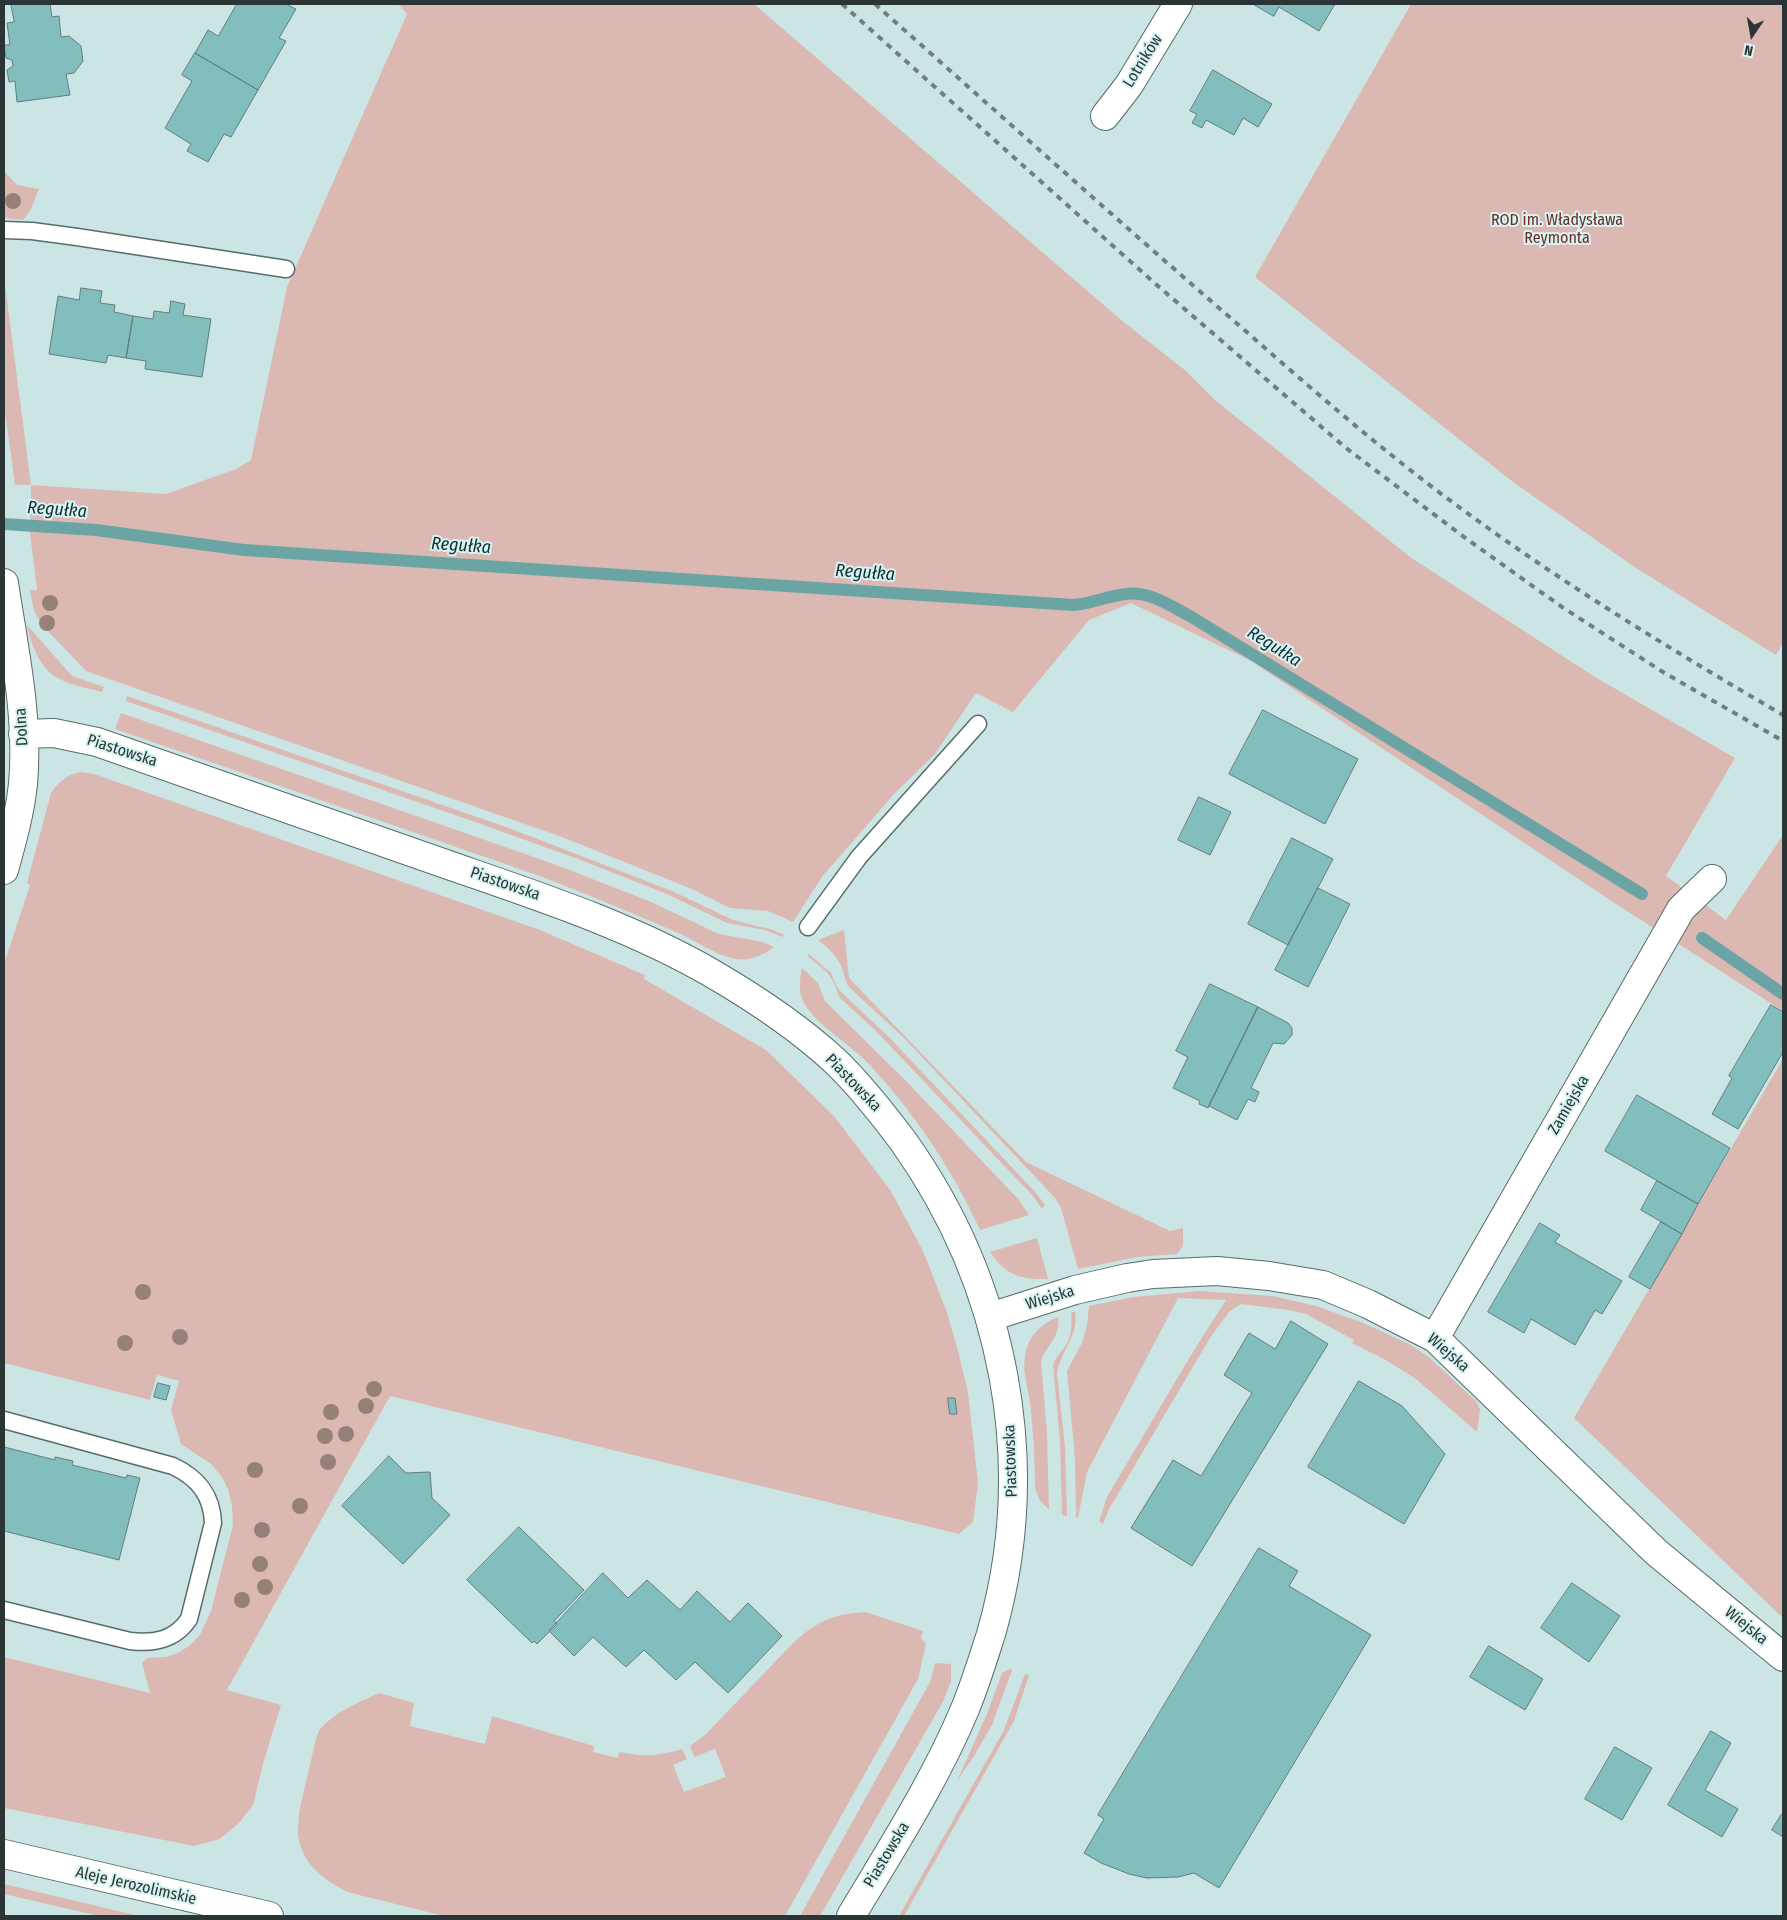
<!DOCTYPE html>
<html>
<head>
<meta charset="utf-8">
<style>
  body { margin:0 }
  #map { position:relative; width:1787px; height:1920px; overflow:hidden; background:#cbe5e5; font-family:"Fira Sans Condensed",sans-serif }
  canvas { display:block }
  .frame { position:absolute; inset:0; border:5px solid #2b3535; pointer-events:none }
  .north { position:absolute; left:1727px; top:10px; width:50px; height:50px; -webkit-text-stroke:4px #d8f3f3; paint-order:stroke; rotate:192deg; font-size:14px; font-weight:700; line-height:20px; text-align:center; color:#2b3535 }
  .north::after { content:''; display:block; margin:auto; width:18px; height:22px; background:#2b3535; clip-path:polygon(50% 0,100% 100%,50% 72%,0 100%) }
</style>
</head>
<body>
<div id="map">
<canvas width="1787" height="1920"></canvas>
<div class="frame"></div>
<div class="north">N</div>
</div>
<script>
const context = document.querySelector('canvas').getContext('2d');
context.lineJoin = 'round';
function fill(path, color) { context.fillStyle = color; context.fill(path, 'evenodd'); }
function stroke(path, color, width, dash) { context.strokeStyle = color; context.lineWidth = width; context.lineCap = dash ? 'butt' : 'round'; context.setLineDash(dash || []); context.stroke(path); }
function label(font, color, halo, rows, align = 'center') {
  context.font = font + ' "Fira Sans Condensed",sans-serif'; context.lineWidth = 4; context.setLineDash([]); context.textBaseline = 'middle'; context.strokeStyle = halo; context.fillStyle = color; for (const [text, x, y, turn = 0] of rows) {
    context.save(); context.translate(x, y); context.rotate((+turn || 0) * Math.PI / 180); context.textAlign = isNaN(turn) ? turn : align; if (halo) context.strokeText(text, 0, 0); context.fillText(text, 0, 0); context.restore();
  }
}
const green = new Path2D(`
  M 398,4 L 754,4 L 1120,319 L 1186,371 L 1215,400 L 1410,557 L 1595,677 L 1735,758 L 1666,876 L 1726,920 L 1783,835 L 1783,1011 L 1613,902 L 1251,661 L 1131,603 L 1089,620 L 1013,712 L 976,693 L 935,754 L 894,794 L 822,877 L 793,922 L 768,911 L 730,908 L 692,889 L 562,837 L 86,671 L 42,625 L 34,611 L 30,590 L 37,590 L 30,533 L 31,485 L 15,485 L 4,405 L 4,277 L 31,485 L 166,494 L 236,469 L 251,460 L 287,287 L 407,14 Z
  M 1411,4 L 1783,4 L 1783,643 L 1776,655 L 1636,568 L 1513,482 L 1255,277 Z
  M 4,171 L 17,185 L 39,189 L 30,211 L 23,220 L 4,218 Z
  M 27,625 L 72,676 L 104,687 L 102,692 C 87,688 68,685 54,676 C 39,665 30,642 27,625 Z
  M 127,696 L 509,828 L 672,891 L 733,920 L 773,930 L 784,935 L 783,937 L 765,930 L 727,923 L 667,894 L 578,859 L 478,823 L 126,701 Z
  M 121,713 L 551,863 L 649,901 L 719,934 L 763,942 L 774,947 C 763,956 749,961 735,959 C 715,955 695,940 676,932 C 630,912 584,893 537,875 L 115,729 Z
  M 81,772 L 94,774 L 540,930 L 645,975 L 644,979 L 766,1050 L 834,1116 L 891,1191 L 923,1251 L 947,1312 L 957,1347 L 968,1392 L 978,1483 L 973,1522 L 959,1534 L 390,1396 L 227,1690 L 281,1705 L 263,1764 L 253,1805 L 239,1823 L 220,1839 L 194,1846 L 4,1808 L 4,1657 L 150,1693 L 142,1663 L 147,1658 L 166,1657 L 178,1653 L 189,1646 L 200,1635 L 211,1611 L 233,1525 L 232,1506 L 228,1489 L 222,1477 L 211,1464 L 181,1444 L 171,1410 L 179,1381 L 157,1375 L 150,1400 L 4,1363 L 4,964 L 30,885 L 27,883 L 51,793 C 59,781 67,775 81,772 Z
  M 844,930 L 849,978 L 1026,1162 L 1170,1231 L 1183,1228 L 1183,1246 L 1177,1254 L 1138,1257 L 1078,1269 L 1061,1208 L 1056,1199 L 905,1039 L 849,987 C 845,981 844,974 842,968 C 837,955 828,948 818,940 Z
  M 809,954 L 831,973 L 837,987 L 842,993 L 888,1036 L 1037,1194 L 1045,1205 L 1042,1209 L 1033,1196 L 874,1029 L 840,998 L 833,981 L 827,972 L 807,956 Z
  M 802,968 L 818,983 L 825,1001 L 909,1084 L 1019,1200 L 1029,1215 L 980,1230 C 951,1167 912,1109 864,1059 C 846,1042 822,1028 807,1008 C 798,995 799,982 802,968 Z
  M 1783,1059 L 1783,1618 L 1574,1418 Z
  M 1037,1238 L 1048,1279 C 1020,1280 1006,1275 990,1252 Z
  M 1200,1291 L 1273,1296 L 1316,1306 L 1361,1322 L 1411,1345 L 1430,1358 L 1476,1401 L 1480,1409 L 1477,1432 L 1416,1379 L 1384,1359 L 1352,1343 L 1354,1340 L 1306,1314 L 1289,1310 L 1241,1304 L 1229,1312 L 1210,1338 L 1109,1509 L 1103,1524 L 1099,1521 L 1107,1497 L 1191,1355 L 1226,1300 L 1178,1298 L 1087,1472 L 1078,1518 L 1076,1517 L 1075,1459 L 1067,1371 L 1082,1343 L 1087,1326 L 1089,1306 L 1133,1297 Z
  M 1071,1312 L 1075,1312 C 1079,1337 1060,1351 1057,1374 L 1065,1446 L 1067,1516 L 1062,1515 L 1060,1441 L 1053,1365 C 1055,1358 1059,1354 1064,1348 C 1072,1337 1072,1325 1071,1312 Z
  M 1058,1317 C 1061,1337 1047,1344 1041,1361 L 1047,1434 L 1049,1510 L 1039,1499 L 1035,1488 C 1035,1459 1033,1430 1030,1402 C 1028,1387 1022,1371 1025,1356 C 1028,1336 1041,1324 1058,1317 Z
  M 865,1612 L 923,1631 L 921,1638 L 926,1644 L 918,1679 L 785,1916 L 444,1916 L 351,1893 C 323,1882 296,1859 298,1826 C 299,1806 305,1788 309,1769 C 312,1760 315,1736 320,1729 C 336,1711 358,1703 379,1693 L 414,1703 L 410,1726 L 485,1744 L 492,1716 L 594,1746 L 593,1752 L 618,1758 L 619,1752 C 645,1757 657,1756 682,1749 L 687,1759 L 673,1765 L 684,1792 L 726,1777 L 715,1749 L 694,1757 L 690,1746 L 706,1734 L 794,1642 C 818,1621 833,1614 865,1612 Z
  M 935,1663 L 951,1664 L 951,1681 L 944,1700 L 820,1916 L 800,1916 L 930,1682 Z
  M 1010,1669 L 1012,1670 L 992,1725 L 974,1756 L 957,1781 L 987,1714 L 1002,1673 Z
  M 1025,1674 L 1029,1675 L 1014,1721 L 904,1916 L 899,1916 L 1004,1730 Z
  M 4,1884 L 139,1916 L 99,1916 L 4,1894 Z`);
const stream = new Path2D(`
  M 4,524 L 96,530 L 244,550 L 1073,605 C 1091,604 1107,596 1126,594 C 1149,591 1171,606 1190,616 L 1642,894
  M 1702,938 L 1783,994`);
const building = new Path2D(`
  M 11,4 L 50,4 L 52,17 L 59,16 L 61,37 L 69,36 L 81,46 L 83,61 L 74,73 L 66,74 L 70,95 L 17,102 L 15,81 L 9,82 L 7,70 L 13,66 L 12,60 L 6,58 L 4,45 L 10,45 L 7,23 L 14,22 Z
  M 237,4 L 286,4 L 296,9 L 279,38 L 286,41 L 258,90 L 195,53 L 208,30 L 218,36 Z
  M 1253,4 L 1335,4 L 1319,31 L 1279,7 L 1274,16 Z
  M 195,53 L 258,90 L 231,137 L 224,134 L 208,162 L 187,151 L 191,144 L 165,128 L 192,81 L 182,75 Z
  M 1213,70 L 1272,104 L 1258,127 L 1243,118 L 1234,135 L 1206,120 L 1202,128 L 1192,123 L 1197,114 L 1190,111 Z
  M 81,288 L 102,291 L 100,303 L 115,305 L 114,312 L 133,316 L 126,358 L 108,355 L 106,363 L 49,354 L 58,296 L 79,300 Z
  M 171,301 L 185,304 L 183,315 L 211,319 L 202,377 L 145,369 L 146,361 L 126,358 L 133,316 L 153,319 L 154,311 L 169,313 Z
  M 1263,710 L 1358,759 L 1325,824 L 1229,774 Z
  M 1199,797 L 1231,812 L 1210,855 L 1178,840 Z
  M 1292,838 L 1333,859 L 1288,945 L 1248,924 Z
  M 1318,888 L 1350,904 L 1308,987 L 1275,970 Z
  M 1210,984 L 1258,1007 L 1208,1108 L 1199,1104 L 1200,1101 L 1173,1088 L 1188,1057 L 1176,1051 Z
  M 1771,1005 L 1783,1012 L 1783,1052 L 1738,1129 L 1712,1114 L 1732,1078 L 1729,1076 Z
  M 1258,1007 L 1288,1023 L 1292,1028 L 1292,1035 L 1284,1044 L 1273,1043 L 1251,1088 L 1259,1092 L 1255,1102 L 1248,1099 L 1237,1120 L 1209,1106 Z
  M 1637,1095 L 1730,1148 L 1698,1204 L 1605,1151 Z
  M 1657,1181 L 1698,1204 L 1682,1234 L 1641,1210 Z
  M 1661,1222 L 1682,1234 L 1650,1289 L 1629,1277 Z
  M 1540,1223 L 1560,1235 L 1555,1242 L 1622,1281 L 1602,1314 L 1595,1310 L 1575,1345 L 1531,1319 L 1524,1333 L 1488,1312 Z
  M 1291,1321 L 1328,1344 L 1192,1566 L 1131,1528 L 1173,1460 L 1201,1476 L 1252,1393 L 1224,1375 L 1249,1333 L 1275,1349 Z
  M 1359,1381 L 1402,1406 L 1445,1454 L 1404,1524 L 1308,1467 Z
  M 158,1383 L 170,1386 L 166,1400 L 154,1397 Z
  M 948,1398 L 955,1398 L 957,1414 L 950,1414 Z
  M 4,1447 L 55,1460 L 55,1457 L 73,1461 L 72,1465 L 126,1478 L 127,1475 L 140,1478 L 119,1560 L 4,1531 Z
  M 389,1456 L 406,1473 L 430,1472 L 432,1498 L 450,1515 L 403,1564 L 342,1506 Z
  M 519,1527 L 584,1590 L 554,1621 L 557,1624 L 537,1644 L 534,1641 L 532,1643 L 467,1580 Z
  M 1259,1548 L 1298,1571 L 1289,1586 L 1371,1635 L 1219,1888 L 1194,1873 L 1178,1877 L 1147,1878 L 1129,1874 L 1101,1863 L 1084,1853 L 1104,1819 L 1098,1815 Z
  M 603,1573 L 628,1598 L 647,1580 L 680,1610 L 697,1591 L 730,1622 L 748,1603 L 782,1636 L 728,1693 L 695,1662 L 676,1680 L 644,1650 L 626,1667 L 593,1637 L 574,1656 L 549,1631 Z
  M 1572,1583 L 1620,1616 L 1589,1662 L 1541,1628 Z
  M 1489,1646 L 1543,1679 L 1525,1710 L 1470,1677 Z
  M 1711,1731 L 1731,1743 L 1705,1790 L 1738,1809 L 1722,1837 L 1668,1805 Z
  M 1615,1747 L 1652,1768 L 1622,1820 L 1585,1799 Z
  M 1782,1814 L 1783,1814 L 1783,1837 L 1772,1830 Z`);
const lane = new Path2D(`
  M 4,230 L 32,231 L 77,237 L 286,269
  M 808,927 L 859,857 L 978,724
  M 4,1420 L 173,1466 C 198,1478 212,1495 213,1523 L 189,1619 C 175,1640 154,1644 130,1641 L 4,1610`);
const street = new Path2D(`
  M 1105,116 L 1129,85 L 1178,4
  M 4,583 C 14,649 29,717 23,784 C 20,813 12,841 4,870
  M 23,734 L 54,733 L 97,742 C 211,781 324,821 437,861 C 531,894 627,924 713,974 C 756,999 798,1027 835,1061 C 860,1085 882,1113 903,1141 C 1005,1284 1040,1464 991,1634 C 983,1659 975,1685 965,1709 C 935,1781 891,1849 851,1916
  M 990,1317 L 1075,1290 L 1127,1278 L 1153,1274 L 1217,1271 L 1269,1276 L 1323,1285 L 1368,1304 L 1435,1338 L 1656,1552 L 1783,1657
  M 1435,1338 L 1681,909 L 1712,879`);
const secondary = new Path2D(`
  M 4,1854 L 269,1916`);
const rail = new Path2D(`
  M 842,4 L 1158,286 L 1346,448 L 1464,537 L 1562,607 L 1663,672 L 1783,741
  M 875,4 C 997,112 1118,221 1241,327 C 1298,377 1355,427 1414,473 C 1531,564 1656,641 1783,715`);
const trees = [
  [13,201],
  [50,603],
  [47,623],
  [143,1292],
  [180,1337],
  [125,1343],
  [374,1389],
  [366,1406],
  [331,1412],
  [346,1434],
  [325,1436],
  [328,1462],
  [255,1470],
  [300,1506],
  [262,1530],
  [260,1564],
  [265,1587],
  [242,1600]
];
const streetNames = [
  ["Lotników",1143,61,-58],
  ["Dolna",22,727,-93],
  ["Piastowska",122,751,18],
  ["Piastowska",505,884,19],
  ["Piastowska",853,1083,46],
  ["Zamiejska",1569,1105,-60],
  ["Wiejska",1050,1298,-17],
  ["Wiejska",1448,1353,41],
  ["Piastowska",1011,1461,-92],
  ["Wiejska",1746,1626,39],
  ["Piastowska",887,1855,-59],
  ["Aleje Jerozolimskie",136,1886,13]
];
const parkNames = [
  ["ROD im. Władysława",1557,221],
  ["Reymonta",1557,239]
];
const waterNames = [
  ["Regułka",57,510,4],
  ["Regułka",461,546,4],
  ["Regułka",865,573,4],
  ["Regułka",1274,647,32]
];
fill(green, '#dbb9b2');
stroke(stream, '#6aa4a5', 12);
fill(building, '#83bebe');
stroke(building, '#637b7b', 1);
stroke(lane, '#556c6c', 19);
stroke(street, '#556c6c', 30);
stroke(secondary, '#556c6c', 30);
stroke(lane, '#fff', 16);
stroke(street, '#fff', 28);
stroke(secondary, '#fff', 28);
stroke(rail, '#6e7f7f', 4, [6, 6]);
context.fillStyle = '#96807a';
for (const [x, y] of trees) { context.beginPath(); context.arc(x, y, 8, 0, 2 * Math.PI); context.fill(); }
label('16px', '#2b3535', '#d8f3f3', streetNames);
label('16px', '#6b2d22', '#d8f3f3', parkNames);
label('italic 18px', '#113030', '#d8f3f3', waterNames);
</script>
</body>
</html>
